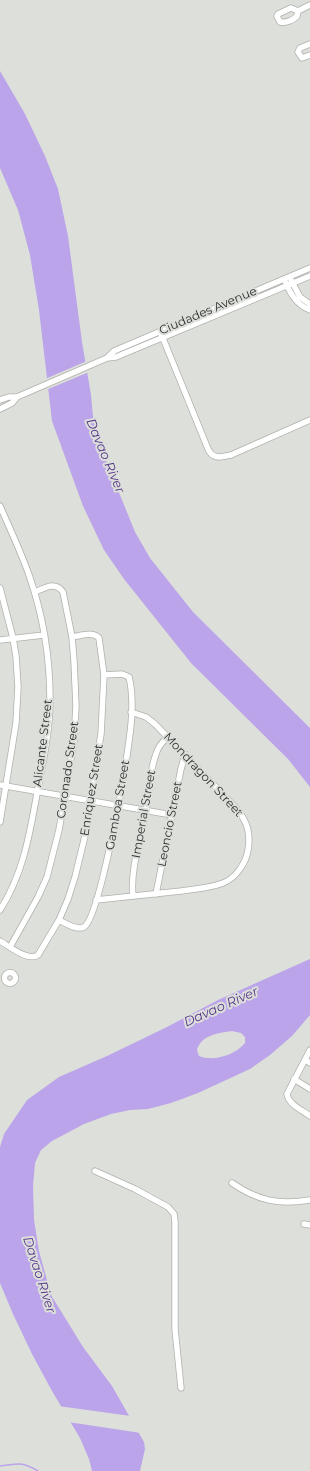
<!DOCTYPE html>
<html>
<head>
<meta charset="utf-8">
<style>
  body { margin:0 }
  canvas { display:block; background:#dcdfda }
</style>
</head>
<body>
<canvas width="310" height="1471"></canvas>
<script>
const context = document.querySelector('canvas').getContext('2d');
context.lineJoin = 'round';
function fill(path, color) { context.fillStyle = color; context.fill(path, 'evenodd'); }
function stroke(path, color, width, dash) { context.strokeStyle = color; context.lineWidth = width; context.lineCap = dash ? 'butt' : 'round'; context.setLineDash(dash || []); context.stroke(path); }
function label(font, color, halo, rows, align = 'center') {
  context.font = font + ' Montserrat,sans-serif'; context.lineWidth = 4; context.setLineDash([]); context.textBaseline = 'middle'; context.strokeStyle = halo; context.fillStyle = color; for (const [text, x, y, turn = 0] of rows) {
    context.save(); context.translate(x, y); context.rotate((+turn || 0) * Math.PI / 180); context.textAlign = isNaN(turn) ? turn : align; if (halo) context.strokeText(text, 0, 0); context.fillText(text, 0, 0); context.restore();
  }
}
const water = new Path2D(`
  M 0,71 L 25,114 L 45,156 L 58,189 L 68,236 L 82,342 L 91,395 L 93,417 L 107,463 L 135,532 L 150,558 L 193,612 L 310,728 L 310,787 L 288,759 L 191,663 L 124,579 L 104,550 L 83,506 L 52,421 L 39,310 L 30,255 L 18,210 L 0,168 Z
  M 310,959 L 310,1015 L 292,1036 L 270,1055 L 250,1069 L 198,1093 L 171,1103 L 148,1109 L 130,1110 L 111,1114 L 84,1124 L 52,1141 L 41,1150 L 35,1163 L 33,1186 L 34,1220 L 39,1251 L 51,1295 L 83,1347 L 112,1386 L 144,1442 L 145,1449 L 140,1471 L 92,1471 L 89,1459 L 80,1438 L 52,1391 L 32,1354 L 13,1314 L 0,1283 L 0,1147 L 4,1134 L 27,1100 L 59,1077 L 107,1056 L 167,1027 L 218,1000 ZM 232,1031 L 241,1033 L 245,1037 L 245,1043 C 235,1055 214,1062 199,1056 L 197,1050 C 201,1035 218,1033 232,1031 Z`);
const pier = new Path2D(`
  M 87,361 L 89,372 L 46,390 L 45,379 Z
  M 58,1406 L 131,1416 L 141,1433 L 68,1422 Z`);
const stream = new Path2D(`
  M 0,1466 C 18,1464 21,1461 38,1471`);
const street = new Path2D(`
  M 291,8 L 298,11 L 297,16 C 294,20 286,23 280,22 L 277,16 L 278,14 Z
  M 298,11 L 310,5
  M 310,44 L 300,48 L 298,52 L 302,58 L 310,55
  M 291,280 L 300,297 L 310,304
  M 286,283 C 291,295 297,305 310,310
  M 160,331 L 208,449 C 213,460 222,457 231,455 L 310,420
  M 107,358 L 114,351 L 310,268
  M 0,400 L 9,397 L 17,397 L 107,358 L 116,357 L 310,276
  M 0,409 L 12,403 L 17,397
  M 0,506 C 10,529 21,552 29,575 C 43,615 50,659 50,700 C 50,733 42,767 36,799 C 29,838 22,876 0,910
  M 0,588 L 13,638 L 16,656 L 18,687 L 16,723 L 0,822
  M 0,640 L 44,635
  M 0,785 L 172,815
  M 156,894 L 181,769 L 185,754
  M 133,896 C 130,869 141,838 146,812 C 149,792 149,773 156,754 C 158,747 162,742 168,737
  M 96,900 C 125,897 153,894 181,891 C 195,889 211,888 223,883 C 236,878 246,863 248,850 C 251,833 247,821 236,808 L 155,724 L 146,717 L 131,712
  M 59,920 C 65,923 77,931 84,927 C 100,917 126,766 129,741 C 132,721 134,697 129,677 L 122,674 L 104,675
  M 0,941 C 9,946 28,962 38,955 L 59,920 L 68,899 L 75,877 L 85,836 L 101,734 L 104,675 L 99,638 C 92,631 81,636 72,637
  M 10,947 L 38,897 L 47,877 L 59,830 L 74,741 L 76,706 L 74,661 L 72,637 L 63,592 C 55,581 45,588 35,592
  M4.5 978a5.5 5.5 0 1 1 11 0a5.5 5.5 0 1 1-11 0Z
  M 310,1050 L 287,1094 C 288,1104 302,1110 310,1116
  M 305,1060 L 310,1063
  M 294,1079 L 310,1089
  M 95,1171 L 135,1189 L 168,1207 L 174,1214 L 175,1222 L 175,1329 L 181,1388
  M 232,1183 C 258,1201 279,1205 310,1200
  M 304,1224 L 310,1225`);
const streetNames = [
  ["Ciudades Avenue",208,311,-23],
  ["Alicante Street",43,743,-83],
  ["Coronado Street",68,770,-82],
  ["Mondragon Street",203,775,47],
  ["Enriquez Street",92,790,-81],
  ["Gamboa Street",118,805,-80],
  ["Imperial Street",144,814,-80],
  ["Leoncio Street",170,824,-79]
];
const waterNames = [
  ["Davao River",105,456,67],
  ["Davao River",221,1007,-24],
  ["Davao River",39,1275,72]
];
fill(water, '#bba4ea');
fill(pier, '#dcdfda');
stroke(stream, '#bba4ea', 1.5);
stroke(street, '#afb1ac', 7);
stroke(street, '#fff', 5.5);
label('12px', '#30312f', '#dcdfda', streetNames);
label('italic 13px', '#573789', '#dcdfda', waterNames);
</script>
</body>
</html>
